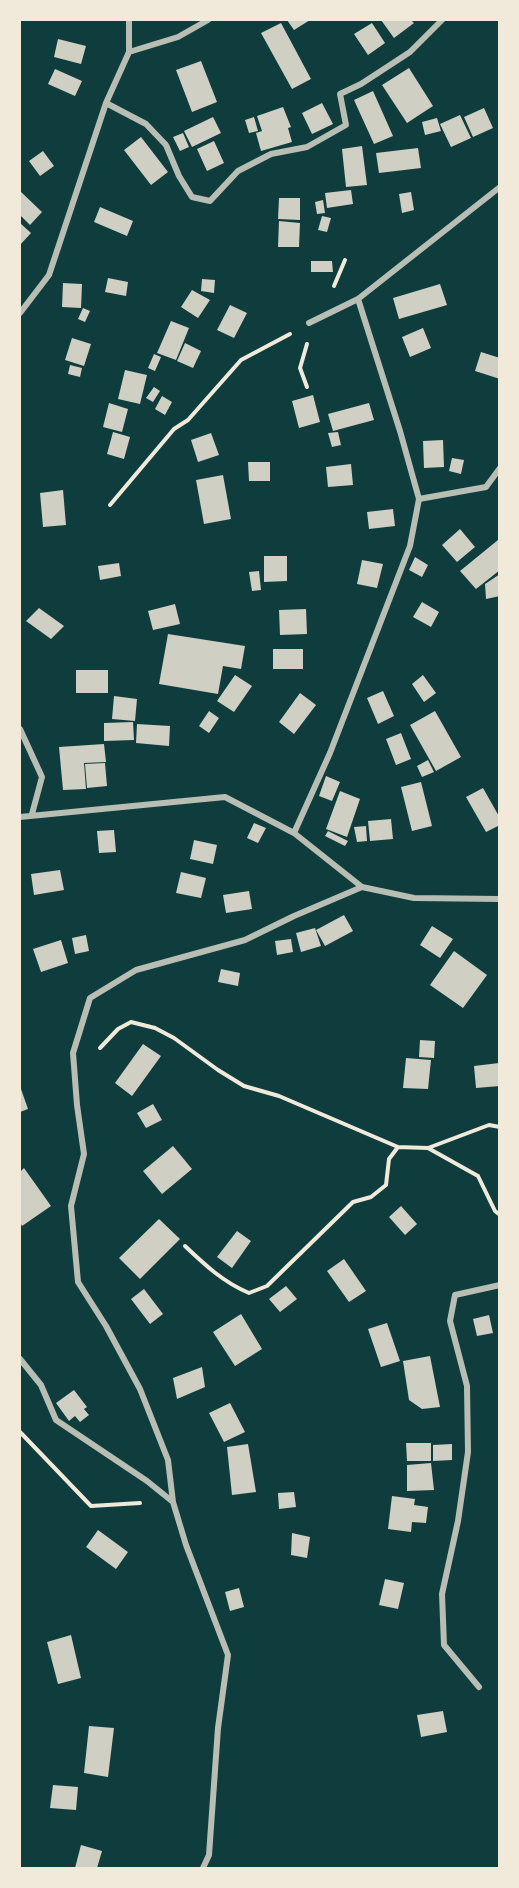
<!DOCTYPE html>
<html>
<head>
<meta charset="utf-8">
<style>
  body { margin:0 }
  #map { position:relative; width:519px; height:1888px; overflow:hidden; background:#0f3d3e; font-family:Helvetica,sans-serif }
  canvas { display:block }
  .frame { position:absolute; inset:0; border:21px solid #f1e9da; pointer-events:none }
</style>
</head>
<body>
<div id="map">
<canvas width="519" height="1888"></canvas>
<div class="frame"></div>
</div>
<script>
const context = document.querySelector('canvas').getContext('2d');
context.lineJoin = 'round';
function fill(path, color) { context.fillStyle = color; context.fill(path, 'evenodd'); }
function stroke(path, color, width, dash) { context.strokeStyle = color; context.lineWidth = width; context.lineCap = dash ? 'butt' : 'round'; context.setLineDash(dash || []); context.stroke(path); }
const building = new Path2D(`
  M 287,20 L 310,20 L 294,30 Z
  M 381,20 L 411,20 L 414,23 L 394,38 Z
  M 281,23 L 311,79 L 292,89 L 261,33 Z
  M 372,23 L 385,43 L 368,55 L 354,34 Z
  M 58,39 L 86,46 L 81,64 L 54,57 Z
  M 201,61 L 217,102 L 192,112 L 176,70 Z
  M 409,68 L 433,106 L 407,123 L 382,85 Z
  M 55,69 L 82,81 L 75,96 L 48,84 Z
  M 373,91 L 393,136 L 374,144 L 354,100 Z
  M 322,103 L 333,124 L 312,134 L 302,113 Z
  M 283,107 L 291,127 L 288,128 L 292,142 L 261,151 L 256,133 L 262,131 L 257,116 Z
  M 484,108 L 493,128 L 473,137 L 464,117 Z
  M 460,115 L 471,138 L 451,147 L 440,124 Z
  M 213,117 L 221,133 L 192,147 L 184,131 Z
  M 254,117 L 258,131 L 249,133 L 245,120 Z
  M 437,118 L 441,131 L 425,135 L 422,122 Z
  M 183,133 L 189,147 L 180,151 L 173,137 Z
  M 141,137 L 168,172 L 151,185 L 124,150 Z
  M 214,141 L 224,163 L 207,171 L 197,149 Z
  M 362,146 L 367,185 L 346,187 L 342,149 Z
  M 418,148 L 421,168 L 379,173 L 376,153 Z
  M 43,151 L 54,166 L 40,176 L 29,161 Z
  M 351,190 L 353,204 L 327,208 L 325,193 Z
  M 20,191 L 42,212 L 30,225 L 20,215 Z
  M 411,192 L 414,210 L 402,213 L 399,194 Z
  M 279,198 L 300,198 L 300,220 L 278,219 Z
  M 323,200 L 325,213 L 317,214 L 315,202 Z
  M 100,207 L 133,221 L 127,236 L 94,222 Z
  M 322,216 L 331,218 L 327,232 L 318,230 Z
  M 279,221 L 300,223 L 299,247 L 278,247 Z
  M 20,223 L 31,233 L 20,245 Z
  M 311,261 L 332,261 L 333,272 L 311,272 Z
  M 108,278 L 128,282 L 126,296 L 105,292 Z
  M 202,279 L 215,280 L 214,293 L 201,291 Z
  M 63,283 L 82,284 L 81,308 L 62,307 Z
  M 440,284 L 447,305 L 399,319 L 393,298 Z
  M 192,290 L 210,300 L 198,318 L 181,307 Z
  M 230,305 L 247,313 L 234,338 L 217,330 Z
  M 83,308 L 90,311 L 85,322 L 78,319 Z
  M 171,321 L 189,328 L 176,360 L 157,353 Z
  M 423,328 L 431,348 L 410,357 L 402,337 Z
  M 72,338 L 91,344 L 84,366 L 65,360 Z
  M 185,343 L 201,351 L 193,368 L 177,361 Z
  M 481,352 L 500,358 L 500,379 L 475,371 Z
  M 154,354 L 161,357 L 155,371 L 148,368 Z
  M 70,365 L 82,368 L 80,377 L 68,374 Z
  M 125,370 L 147,375 L 140,404 L 118,399 Z
  M 154,387 L 160,391 L 153,402 L 146,398 Z
  M 313,395 L 320,422 L 299,428 L 292,401 Z
  M 162,396 L 172,402 L 165,415 L 155,409 Z
  M 109,403 L 128,409 L 122,432 L 103,427 Z
  M 369,403 L 374,420 L 333,431 L 328,414 Z
  M 113,432 L 130,437 L 124,459 L 107,454 Z
  M 338,432 L 341,445 L 332,447 L 328,433 Z
  M 211,433 L 219,455 L 198,462 L 191,440 Z
  M 443,440 L 444,467 L 424,468 L 423,441 Z
  M 452,458 L 464,460 L 461,474 L 449,471 Z
  M 248,462 L 270,462 L 270,481 L 249,481 Z
  M 351,464 L 353,485 L 328,487 L 326,467 Z
  M 223,475 L 231,519 L 204,524 L 196,480 Z
  M 63,490 L 66,525 L 43,527 L 40,493 Z
  M 393,509 L 395,526 L 369,529 L 367,512 Z
  M 460,529 L 475,547 L 457,562 L 442,545 Z
  M 498,540 L 500,542 L 500,570 L 476,589 L 460,571 Z
  M 264,556 L 287,556 L 287,581 L 264,582 Z
  M 415,557 L 428,565 L 422,577 L 409,570 Z
  M 362,560 L 383,564 L 377,588 L 357,584 Z
  M 119,563 L 121,576 L 100,580 L 98,566 Z
  M 259,571 L 261,590 L 252,591 L 249,572 Z
  M 500,574 L 500,596 L 486,599 L 485,584 Z
  M 422,602 L 439,612 L 431,627 L 413,617 Z
  M 175,604 L 180,624 L 153,630 L 148,611 Z
  M 39,608 L 64,626 L 51,639 L 26,621 Z
  M 306,609 L 307,634 L 280,635 L 279,610 Z
  M 168,634 L 245,646 L 241,669 L 223,666 L 218,694 L 159,684 Z
  M 273,649 L 303,649 L 303,669 L 273,669 Z
  M 76,670 L 108,670 L 108,693 L 76,693 Z
  M 235,675 L 252,686 L 234,712 L 217,701 Z
  M 423,675 L 436,693 L 424,702 L 412,684 Z
  M 383,691 L 394,716 L 378,724 L 367,698 Z
  M 300,693 L 316,705 L 294,734 L 279,722 Z
  M 114,696 L 137,699 L 135,721 L 112,719 Z
  M 209,711 L 219,718 L 209,733 L 199,726 Z
  M 435,711 L 461,757 L 436,771 L 410,725 Z
  M 133,722 L 134,740 L 104,741 L 104,723 Z
  M 137,724 L 170,726 L 169,746 L 136,743 Z
  M 401,733 L 411,759 L 396,765 L 386,739 Z
  M 104,744 L 106,762 L 84,763 L 86,789 L 63,790 L 59,747 Z
  M 428,760 L 434,772 L 422,777 L 417,766 Z
  M 105,763 L 107,786 L 87,788 L 85,764 Z
  M 326,776 L 340,782 L 332,801 L 319,796 Z
  M 421,782 L 432,826 L 412,831 L 401,787 Z
  M 483,788 L 500,818 L 500,825 L 486,832 L 466,797 Z
  M 340,791 L 360,799 L 347,837 L 326,829 Z
  M 391,819 L 393,839 L 370,841 L 368,821 Z
  M 254,823 L 266,828 L 258,843 L 247,838 Z
  M 366,826 L 367,841 L 357,842 L 354,827 Z
  M 114,830 L 116,852 L 99,853 L 97,831 Z
  M 328,831 L 348,841 L 345,846 L 325,836 Z
  M 194,840 L 217,845 L 213,864 L 190,859 Z
  M 60,870 L 64,890 L 34,895 L 31,874 Z
  M 181,872 L 206,878 L 201,898 L 176,893 Z
  M 249,891 L 252,909 L 226,913 L 223,895 Z
  M 344,915 L 353,931 L 325,946 L 316,930 Z
  M 432,926 L 453,939 L 440,958 L 420,945 Z
  M 315,928 L 321,946 L 301,952 L 296,933 Z
  M 86,935 L 89,951 L 75,954 L 72,938 Z
  M 291,939 L 293,952 L 277,955 L 275,941 Z
  M 61,940 L 68,963 L 41,972 L 33,949 Z
  M 454,951 L 487,975 L 463,1008 L 430,985 Z
  M 221,969 L 240,973 L 238,986 L 218,982 Z
  M 420,1040 L 435,1041 L 434,1058 L 419,1057 Z
  M 143,1044 L 161,1056 L 132,1096 L 115,1083 Z
  M 406,1058 L 431,1060 L 428,1089 L 403,1088 Z
  M 499,1063 L 500,1086 L 476,1088 L 474,1066 Z
  M 21,1089 L 28,1109 L 20,1112 L 20,1090 Z
  M 153,1104 L 162,1120 L 146,1128 L 137,1113 Z
  M 173,1146 L 192,1169 L 162,1194 L 143,1171 Z
  M 24,1168 L 51,1206 L 22,1226 L 20,1222 L 20,1172 Z
  M 401,1206 L 417,1224 L 405,1235 L 389,1217 Z
  M 159,1219 L 180,1239 L 140,1279 L 119,1258 Z
  M 237,1231 L 251,1241 L 232,1268 L 217,1257 Z
  M 344,1259 L 366,1291 L 349,1302 L 327,1271 Z
  M 286,1286 L 297,1299 L 280,1312 L 269,1299 Z
  M 144,1289 L 163,1314 L 150,1324 L 131,1299 Z
  M 241,1314 L 262,1349 L 235,1366 L 213,1332 Z
  M 489,1315 L 493,1333 L 477,1336 L 473,1319 Z
  M 387,1323 L 400,1361 L 381,1367 L 368,1329 Z
  M 430,1356 L 440,1407 L 422,1409 L 409,1400 L 403,1361 Z
  M 202,1367 L 205,1387 L 177,1399 L 173,1378 Z
  M 74,1390 L 87,1407 L 84,1409 L 89,1415 L 80,1422 L 75,1416 L 69,1421 L 56,1403 Z
  M 230,1403 L 245,1432 L 224,1442 L 209,1413 Z
  M 406,1443 L 431,1443 L 431,1461 L 407,1461 Z
  M 248,1444 L 256,1492 L 232,1495 L 227,1447 Z
  M 452,1444 L 452,1460 L 433,1461 L 433,1445 Z
  M 431,1463 L 434,1490 L 407,1491 L 407,1465 Z
  M 294,1492 L 296,1507 L 279,1509 L 278,1493 Z
  M 392,1496 L 415,1499 L 414,1505 L 428,1507 L 426,1523 L 412,1522 L 411,1532 L 388,1529 Z
  M 98,1530 L 128,1552 L 116,1569 L 86,1547 Z
  M 292,1533 L 310,1537 L 307,1558 L 291,1555 Z
  M 385,1579 L 404,1583 L 398,1609 L 379,1605 Z
  M 239,1588 L 244,1607 L 230,1611 L 225,1592 Z
  M 71,1635 L 81,1678 L 58,1684 L 47,1642 Z
  M 443,1711 L 447,1732 L 421,1737 L 417,1715 Z
  M 89,1726 L 114,1728 L 108,1777 L 84,1773 Z
  M 53,1785 L 78,1787 L 76,1810 L 50,1808 Z
  M 81,1845 L 102,1851 L 97,1868 L 75,1868 Z`);
const path = new Path2D(`
  M 334,286 L 345,260
  M 307,344 L 300,368 L 307,387
  M 110,505 L 174,429 L 188,420 L 241,360 L 290,334
  M 100,1048 L 118,1029 L 131,1022 L 155,1028 L 174,1038 L 218,1070 L 244,1086 L 279,1096 L 398,1147 L 428,1148 L 478,1176 L 495,1211 L 500,1215
  M 428,1148 L 489,1125 L 500,1127
  M 185,1246 C 205,1265 223,1282 249,1293 L 267,1286 L 353,1202 L 371,1197 L 386,1185 L 389,1159 L 398,1147
  M 20,1432 L 91,1506 L 140,1503`);
const minor = new Path2D(`
  M 129,52 L 178,37 L 208,20
  M 106,103 L 146,124 L 166,145 L 179,176 L 192,197 L 210,201 L 238,171 L 271,154 L 307,147 L 346,125 L 340,94 L 361,84 L 410,52 L 442,20
  M 358,299 L 400,431 L 419,499
  M 20,313 L 49,275 L 106,103 L 129,52 L 129,20
  M 309,323 L 358,299 L 500,187
  M 20,729 L 42,777 L 32,814
  M 20,817 L 225,797 L 294,833 L 362,887 L 414,898 L 500,899
  M 294,833 L 330,753 L 410,546 L 419,499 L 486,487 L 500,468
  M 20,1359 L 41,1385 L 56,1420 L 147,1481 L 173,1502
  M 479,1687 L 444,1645 L 442,1594 L 458,1521 L 468,1452 L 467,1386 L 450,1321 L 455,1295 L 500,1285
  M 203,1868 L 209,1855 L 218,1728 L 228,1655 L 186,1545 L 173,1502 L 168,1460 L 140,1389 L 106,1326 L 78,1282 L 71,1206 L 84,1154 L 77,1105 L 73,1053 L 90,998 L 136,970 L 245,940 L 294,916 L 362,887`);
fill(building, '#cfcfc3');
stroke(path, '#f1e9da', 4);
stroke(minor, '#b8beb3', 6);
</script>
</body>
</html>
